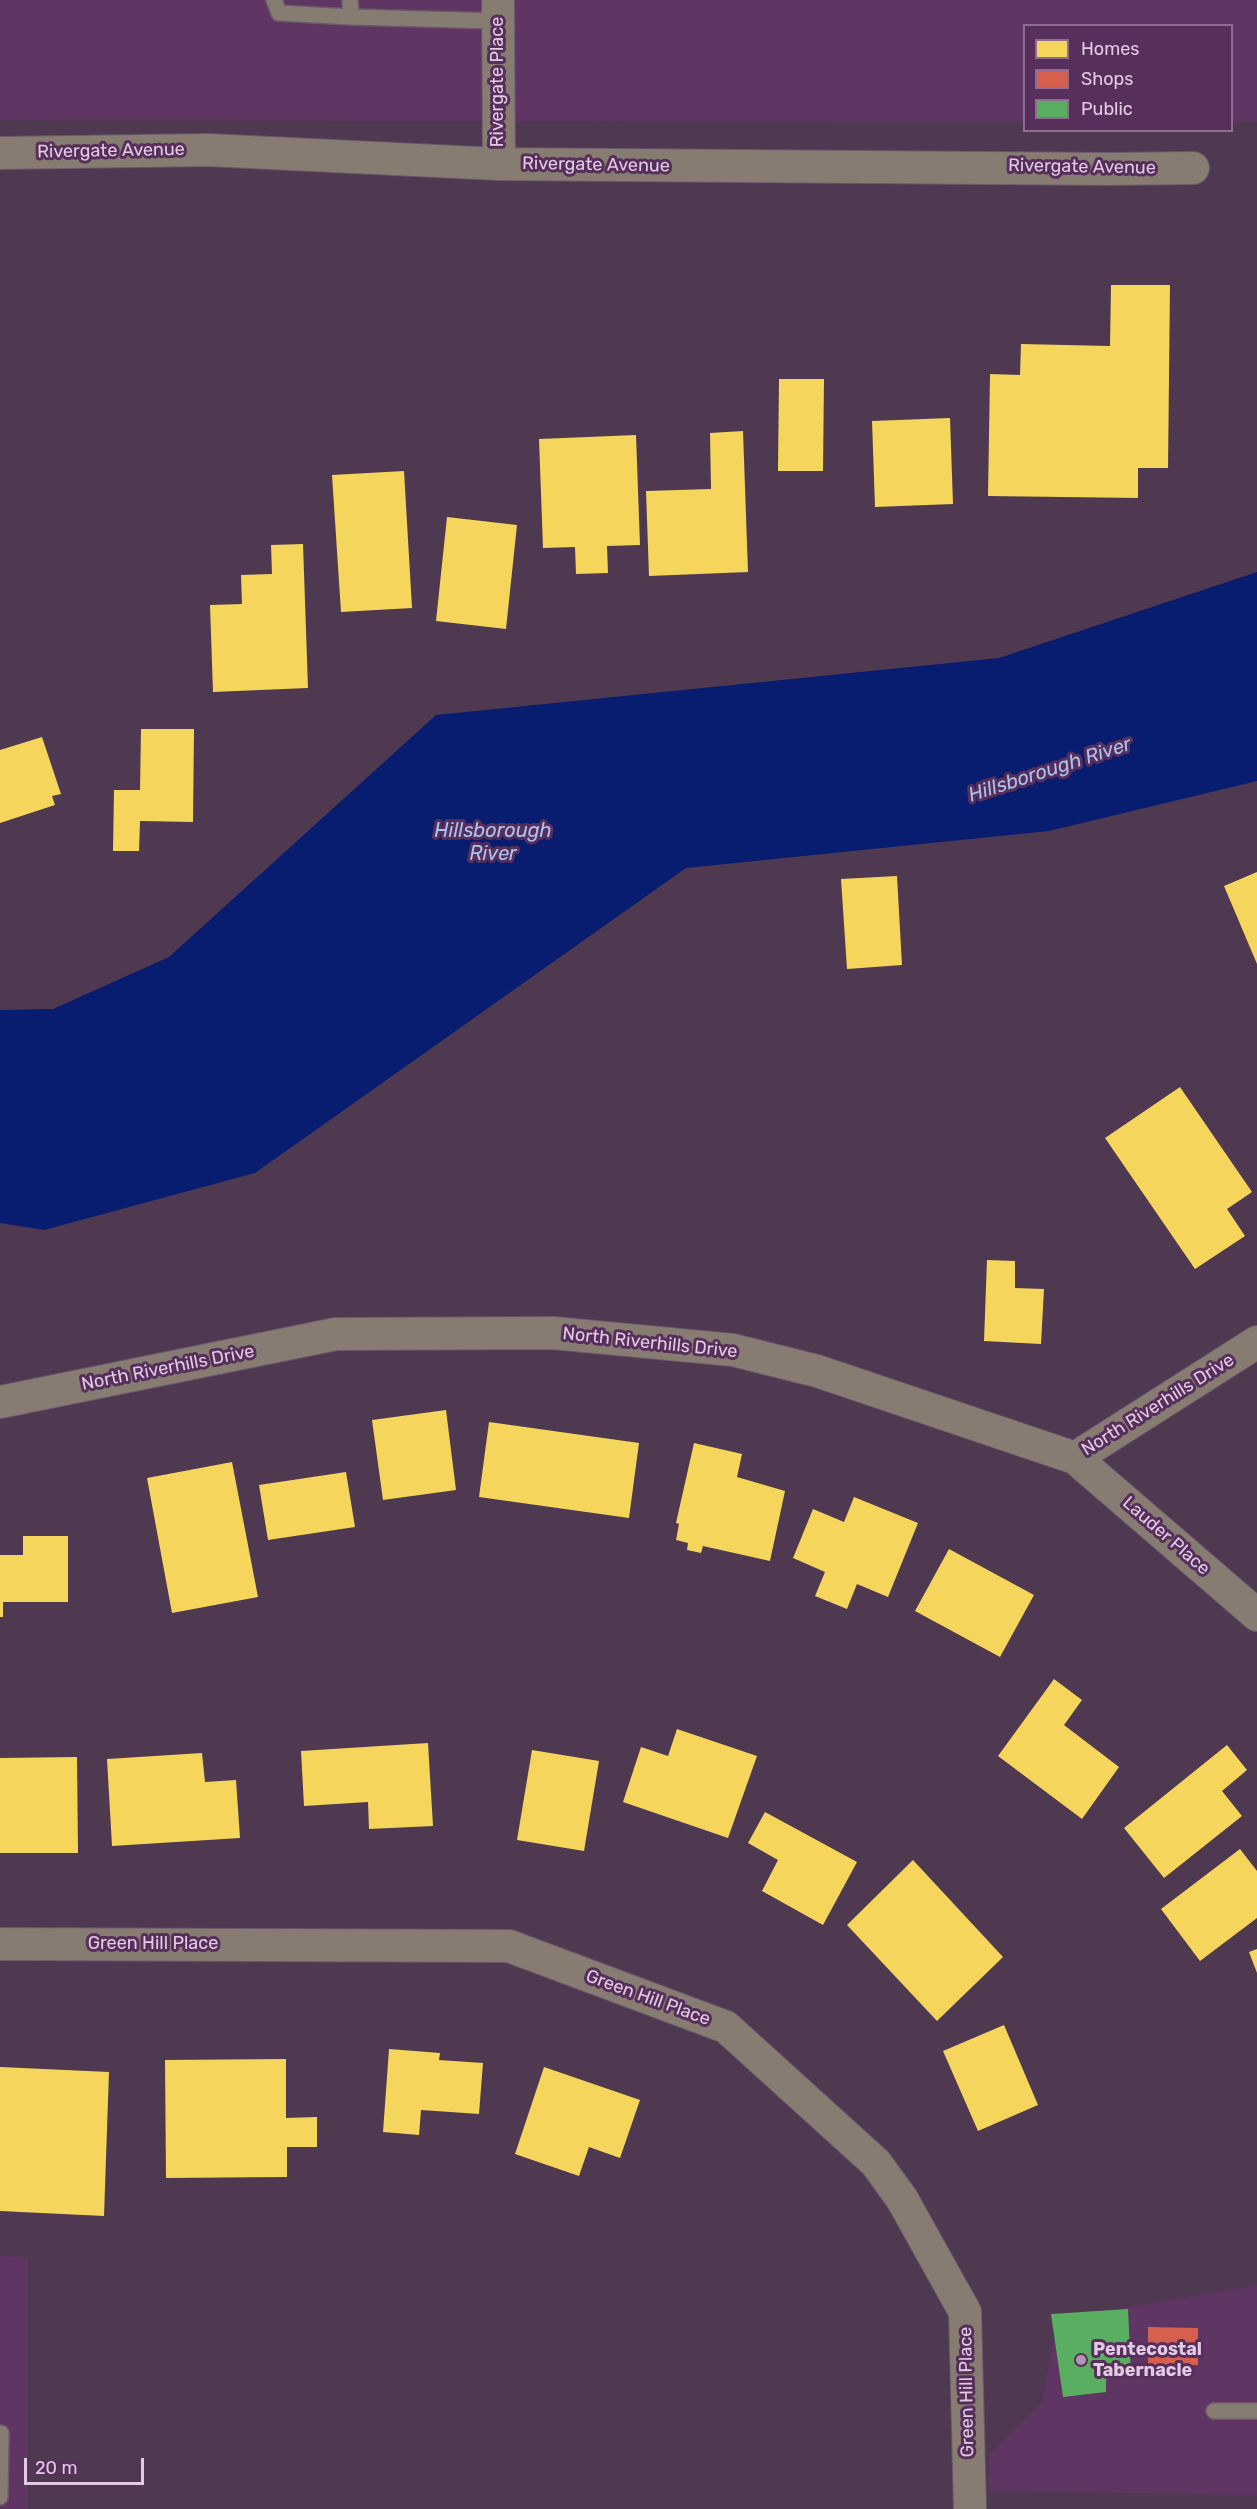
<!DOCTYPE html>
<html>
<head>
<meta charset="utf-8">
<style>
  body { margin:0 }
  #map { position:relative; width:1257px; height:2509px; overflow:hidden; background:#4f3951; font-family:Rubik,sans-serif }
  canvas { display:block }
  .legend { position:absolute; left:1023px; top:24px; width:210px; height:108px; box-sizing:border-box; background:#572f5b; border:2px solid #8f6d92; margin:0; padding:8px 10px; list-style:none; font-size:18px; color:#e2cae4 }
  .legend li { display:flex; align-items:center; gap:12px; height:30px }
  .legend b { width:30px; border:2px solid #8f6d92 }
  .scale { position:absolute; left:24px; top:2458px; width:120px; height:27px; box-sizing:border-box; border:3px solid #e2cae4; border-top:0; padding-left:8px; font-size:18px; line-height:21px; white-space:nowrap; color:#e2cae4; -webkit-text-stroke:4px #572f5b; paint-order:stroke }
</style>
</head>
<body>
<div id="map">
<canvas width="1257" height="2509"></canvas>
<ul class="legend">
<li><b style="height:16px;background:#f6d55c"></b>Homes</li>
<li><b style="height:16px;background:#d6604d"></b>Shops</li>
<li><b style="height:16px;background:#5aae61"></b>Public</li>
</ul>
<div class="scale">20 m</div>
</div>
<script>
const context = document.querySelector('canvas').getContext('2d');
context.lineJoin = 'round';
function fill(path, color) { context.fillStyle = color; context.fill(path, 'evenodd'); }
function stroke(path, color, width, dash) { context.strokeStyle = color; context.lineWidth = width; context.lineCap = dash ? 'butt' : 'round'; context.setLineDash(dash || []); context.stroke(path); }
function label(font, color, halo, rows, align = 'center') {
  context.font = font + ' Rubik,sans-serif'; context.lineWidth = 6; context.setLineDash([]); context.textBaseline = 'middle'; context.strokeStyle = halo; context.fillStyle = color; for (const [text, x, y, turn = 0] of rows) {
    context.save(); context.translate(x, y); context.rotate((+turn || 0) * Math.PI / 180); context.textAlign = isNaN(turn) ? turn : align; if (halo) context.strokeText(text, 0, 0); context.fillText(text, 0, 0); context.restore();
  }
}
const built = new Path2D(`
  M 0,0 L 1257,0 L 1257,122 L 1232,122 L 1232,26 L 1024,26 L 1024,122 L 0,120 Z
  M 0,2256 L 28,2257 L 28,2509 L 0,2509 Z
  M 1257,2285 L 1257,2495 L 989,2491 L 989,2454 L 1042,2402 L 1056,2324 L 1079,2316 Z`);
const water = new Path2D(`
  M 1257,572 L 1257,781 L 1049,831 L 686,868 L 255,1173 L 44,1230 L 0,1223 L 0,1010 L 53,1009 L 169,957 L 436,715 L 999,658 Z`);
const homes = new Path2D(`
  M 1111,285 L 1170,285 L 1168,468 L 1138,468 L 1138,498 L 988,496 L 990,374 L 1020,375 L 1021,344 L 1110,346 Z
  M 779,379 L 824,379 L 823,471 L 778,471 Z
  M 950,418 L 953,504 L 875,507 L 872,421 Z
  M 743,431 L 748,572 L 649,576 L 646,491 L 711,489 L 710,433 Z
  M 636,435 L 640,545 L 607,546 L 608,573 L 576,574 L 575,547 L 543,548 L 539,439 Z
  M 404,471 L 412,608 L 341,612 L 332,475 Z
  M 447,517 L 517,525 L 506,629 L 436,621 Z
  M 303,544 L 308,688 L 213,692 L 210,605 L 242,604 L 241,575 L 272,574 L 271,545 Z
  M 141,729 L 194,729 L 193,822 L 140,821 L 139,851 L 113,851 L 114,790 L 140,790 Z
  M 42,737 L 61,794 L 52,796 L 55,805 L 0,823 L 0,750 Z
  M 1257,872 L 1257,964 L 1224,886 Z
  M 897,876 L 902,965 L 847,969 L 841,879 Z
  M 1180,1087 L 1252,1192 L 1227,1209 L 1245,1236 L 1195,1269 L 1105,1138 Z
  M 987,1260 L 1015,1261 L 1015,1288 L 1044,1289 L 1041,1344 L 984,1341 Z
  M 446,1410 L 456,1490 L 383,1500 L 372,1420 Z
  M 489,1422 L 639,1443 L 629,1518 L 479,1497 Z
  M 694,1443 L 742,1454 L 737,1477 L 785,1491 L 770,1561 L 703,1546 L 701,1553 L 687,1550 L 688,1543 L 676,1540 L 679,1524 L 676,1523 Z
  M 232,1462 L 258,1597 L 172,1613 L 147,1478 Z
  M 346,1472 L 355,1527 L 268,1540 L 259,1485 Z
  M 854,1497 L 918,1523 L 888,1597 L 857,1584 L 847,1609 L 815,1596 L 825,1572 L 793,1558 L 813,1509 L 844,1522 Z
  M 23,1536 L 68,1536 L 68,1602 L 3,1602 L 3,1617 L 0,1617 L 0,1555 L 23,1555 Z
  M 949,1549 L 1034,1595 L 1000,1657 L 915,1611 Z
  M 1054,1679 L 1082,1700 L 1064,1725 L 1119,1767 L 1082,1819 L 998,1756 Z
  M 677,1729 L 757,1756 L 728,1838 L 623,1802 L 641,1747 L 668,1756 Z
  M 428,1743 L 433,1826 L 369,1829 L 368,1802 L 304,1806 L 301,1751 Z
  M 1227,1745 L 1247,1770 L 1222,1791 L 1242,1816 L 1164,1878 L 1124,1828 Z
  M 532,1750 L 599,1761 L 584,1851 L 517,1840 Z
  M 202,1753 L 205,1782 L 236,1780 L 240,1838 L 112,1846 L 107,1759 Z
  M 77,1757 L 78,1853 L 0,1853 L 0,1758 Z
  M 765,1812 L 857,1862 L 823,1925 L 762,1891 L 778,1860 L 748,1843 Z
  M 1240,1849 L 1257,1871 L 1257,1918 L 1200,1961 L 1161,1909 Z
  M 913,1860 L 1003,1957 L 937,2021 L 847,1925 Z
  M 1257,1949 L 1257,1973 L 1249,1952 Z
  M 1004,2025 L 1038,2105 L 978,2131 L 943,2051 Z
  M 389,2049 L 440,2053 L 439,2060 L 483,2063 L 479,2114 L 421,2110 L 419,2135 L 383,2132 Z
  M 286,2059 L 286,2118 L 317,2117 L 317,2147 L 287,2147 L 287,2177 L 166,2178 L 165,2060 Z
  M 0,2067 L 109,2072 L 104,2216 L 0,2211 Z
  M 544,2067 L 640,2100 L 620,2158 L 589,2147 L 579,2176 L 515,2154 Z`);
const shops = new Path2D(`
  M 1148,2327 L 1198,2328 L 1198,2365 L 1148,2365 Z`);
const public = new Path2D(`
  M 1128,2309 L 1131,2375 L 1106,2378 L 1106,2392 L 1063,2397 L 1051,2314 Z`);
const lane = new Path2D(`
  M 274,0 L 279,13 L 351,17
  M 350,0 L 351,17 L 498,21
  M 1214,2411 L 1257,2411
  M 0,2497 L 1,2433`);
const street = new Path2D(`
  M 498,0 L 499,164
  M 0,153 L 208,150 L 499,164 L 1108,169 L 1193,168
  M 0,1402 L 336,1334 L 553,1333 L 733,1350 L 817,1371 L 1075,1458 L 1257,1342
  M 1075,1458 L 1257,1615
  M 0,1944 L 509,1946 L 726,2027 L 876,2163 L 902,2199 L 965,2312 L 970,2509`);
const markers = [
  [1081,2360,6,"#af97b1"]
];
const streetNames = [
  ["Rivergate Place",498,82,-90],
  ["Rivergate Avenue",111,151,-1],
  ["Rivergate Avenue",596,165,1],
  ["Rivergate Avenue",1082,167,1],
  ["North Riverhills Drive",650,1343,6],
  ["North Riverhills Drive",168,1368,-11],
  ["North Riverhills Drive",1158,1405,-32],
  ["Lauder Place",1166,1536,41],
  ["Green Hill Place",153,1944],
  ["Green Hill Place",648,1998,20],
  ["Green Hill Place",967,2392,-91]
];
const poiNames = [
  ["Pentecostal",1093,2350],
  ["Tabernacle",1093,2371]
];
const waterNames = [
  ["Hillsborough River",1050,770,-18],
  ["Hillsborough",493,831],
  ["River",493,854]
];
fill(built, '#5f3563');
fill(water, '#081c70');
fill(homes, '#f6d55c');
fill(shops, '#d6604d');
fill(public, '#5aae61');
stroke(lane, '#6b586d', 18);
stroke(street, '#6b586d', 34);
stroke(lane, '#867c72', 15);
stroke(street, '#867c72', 32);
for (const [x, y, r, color] of markers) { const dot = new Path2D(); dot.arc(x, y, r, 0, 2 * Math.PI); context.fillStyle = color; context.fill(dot); stroke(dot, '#572f5b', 2); }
label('18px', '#e2cae4', '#572f5b', streetNames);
label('bold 18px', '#e2cae4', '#572f5b', poiNames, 'left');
label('italic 20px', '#aac2f2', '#572f5b', waterNames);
</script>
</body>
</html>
